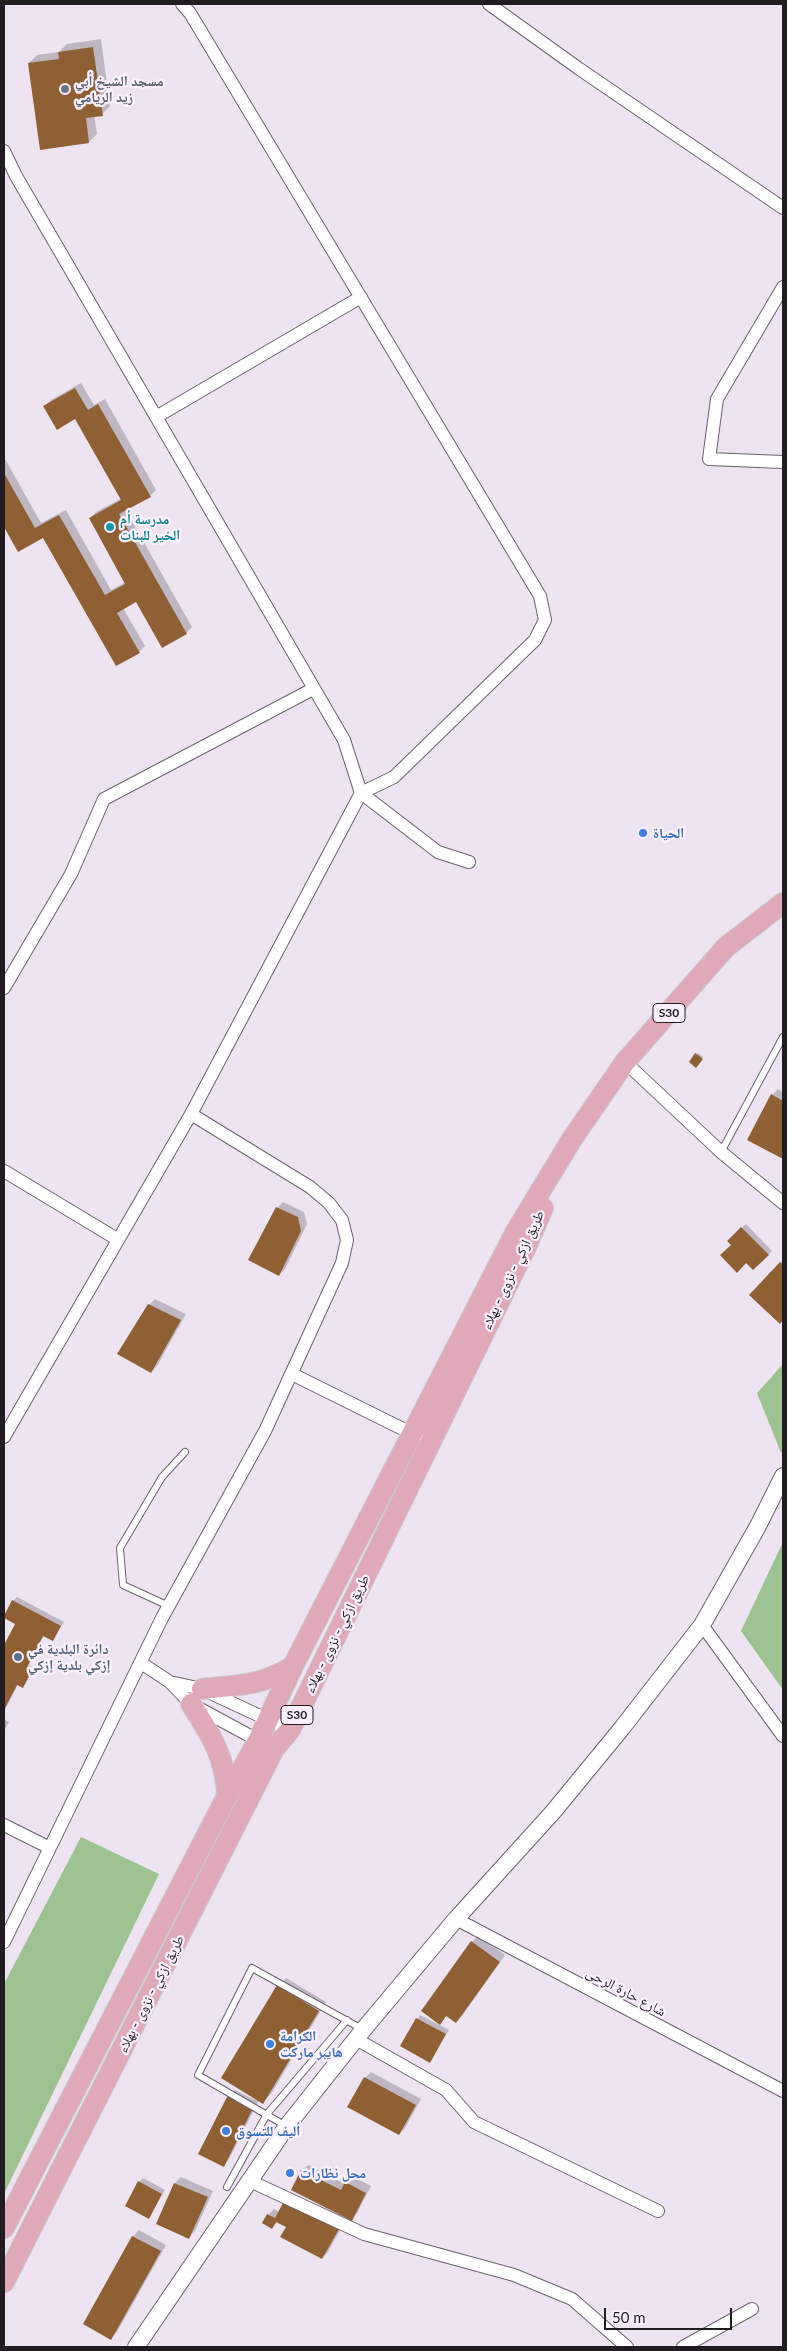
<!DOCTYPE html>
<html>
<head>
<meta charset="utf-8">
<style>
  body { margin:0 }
  #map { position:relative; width:787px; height:2351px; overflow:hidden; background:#eee4f1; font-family:Lato,sans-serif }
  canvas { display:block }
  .frame { position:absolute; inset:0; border:5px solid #201c21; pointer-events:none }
  .scale { position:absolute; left:604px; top:2308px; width:128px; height:22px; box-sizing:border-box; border:2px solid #201c21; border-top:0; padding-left:6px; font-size:15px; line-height:18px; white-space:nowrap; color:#201c21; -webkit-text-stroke:4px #fbf1fe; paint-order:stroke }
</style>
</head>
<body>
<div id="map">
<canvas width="787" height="2351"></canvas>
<div class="frame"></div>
<div class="scale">50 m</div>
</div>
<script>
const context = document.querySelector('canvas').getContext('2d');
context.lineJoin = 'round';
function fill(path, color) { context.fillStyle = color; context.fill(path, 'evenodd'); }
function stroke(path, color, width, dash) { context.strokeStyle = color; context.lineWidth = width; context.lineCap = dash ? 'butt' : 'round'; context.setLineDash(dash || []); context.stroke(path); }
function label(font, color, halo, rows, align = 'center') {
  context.font = font + ' Lato,"Noto Naskh Arabic",sans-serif'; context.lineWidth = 4.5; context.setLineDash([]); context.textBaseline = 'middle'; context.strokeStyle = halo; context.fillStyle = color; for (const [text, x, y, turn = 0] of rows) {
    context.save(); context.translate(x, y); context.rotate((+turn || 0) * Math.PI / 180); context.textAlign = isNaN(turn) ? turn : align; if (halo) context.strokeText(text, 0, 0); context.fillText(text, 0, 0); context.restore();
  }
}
const green = new Path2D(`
  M 783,1364 L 783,1450 L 781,1453 L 757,1393 Z
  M 783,1542 L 783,1690 L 741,1631 Z
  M 81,1837 L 159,1874 L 4,2194 L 4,1984 Z`);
const shadow = new Path2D(`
  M 101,39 L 110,106 L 102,114 L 94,115 L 97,134 L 89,142 L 29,63 L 37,55 L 59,52 L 67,44 Z
  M 81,383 L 94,405 L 105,399 L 156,490 L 150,496 L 125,509 L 192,627 L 186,633 L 137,600 L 123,608 L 145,646 L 139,652 L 44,536 L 19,550 L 4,524 L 4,457 L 41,523 L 66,510 L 111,590 L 126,582 L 90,518 L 96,512 L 122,498 L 76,418 L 45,406 L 51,400 Z
  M 698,1053 L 703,1057 L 696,1066 L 696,1054 Z
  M 778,1089 L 783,1092 L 783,1158 L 749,1140 L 772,1095 Z
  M 283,1202 L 304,1212 L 307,1224 L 285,1269 L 279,1275 L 277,1208 Z
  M 746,1224 L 772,1251 L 753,1269 L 729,1241 Z
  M 783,1260 L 783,1319 L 780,1322 L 751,1295 Z
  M 155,1299 L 186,1314 L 157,1366 L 151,1372 L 119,1354 L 149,1305 Z
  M 17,1597 L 64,1622 L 53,1639 L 44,1635 L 29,1665 L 34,1668 L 26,1683 L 23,1687 L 18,1684 L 4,1712 L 4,1648 L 16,1624 L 13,1601 Z
  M 4,1719 L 9,1722 L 4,1731 Z
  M 478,1936 L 505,1955 L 462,2016 L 456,2022 L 447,2015 L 439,2023 L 472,1942 Z
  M 286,1978 L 326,2002 L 271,2094 L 263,2102 L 259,2100 L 229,2159 L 223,2165 L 229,2096 L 235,2090 L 255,2100 L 256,2098 L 278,1986 Z
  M 420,2015 L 449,2030 L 430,2061 L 401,2046 Z
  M 371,2072 L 421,2099 L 405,2128 L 399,2134 L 365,2078 Z
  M 308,2165 L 345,2184 L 352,2176 L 371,2186 L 357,2213 L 351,2219 L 302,2171 Z
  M 181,2177 L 213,2191 L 195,2231 L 189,2237 L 158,2223 L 175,2183 Z
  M 143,2178 L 165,2190 L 149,2217 L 139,2182 Z
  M 274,2209 L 280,2212 L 344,2223 L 328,2252 L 322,2258 L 288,2227 L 278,2221 L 272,2228 L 268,2215 Z
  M 139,2230 L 166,2245 L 117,2332 L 111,2338 L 84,2324 L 133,2236 Z`);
const building = new Path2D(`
  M 93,47 L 103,116 L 86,118 L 89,143 L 40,150 L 28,63 L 59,59 L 58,52 Z
  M 75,388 L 88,410 L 98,404 L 151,497 L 119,514 L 187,634 L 162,648 L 136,602 L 117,613 L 140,653 L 116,666 L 43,538 L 18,552 L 4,527 L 4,473 L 35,528 L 59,515 L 105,595 L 125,584 L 89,518 L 121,500 L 75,419 L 57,430 L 43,406 Z
  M 695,1053 L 703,1059 L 696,1068 L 689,1062 Z
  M 771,1094 L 783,1101 L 783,1159 L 747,1140 Z
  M 276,1207 L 298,1217 L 301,1231 L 279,1276 L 248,1260 Z
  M 741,1227 L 769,1255 L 753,1270 L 746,1263 L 737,1273 L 720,1255 L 731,1245 L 727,1241 Z
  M 780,1262 L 783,1265 L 783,1320 L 780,1324 L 749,1295 Z
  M 148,1304 L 181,1320 L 151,1373 L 117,1354 Z
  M 12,1600 L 61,1626 L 53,1641 L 43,1636 L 26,1669 L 31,1672 L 23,1688 L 17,1685 L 4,1710 L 4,1645 L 15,1624 L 4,1618 L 4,1616 Z
  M 471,1941 L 500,1962 L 456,2023 L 446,2016 L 440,2025 L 421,2011 Z
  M 277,1985 L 319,2011 L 263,2104 L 221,2078 Z
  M 416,2018 L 446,2034 L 430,2063 L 400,2046 Z
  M 364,2077 L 416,2105 L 399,2135 L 347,2107 Z
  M 228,2095 L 253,2108 L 224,2167 L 198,2154 Z
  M 301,2170 L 341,2190 L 345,2182 L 366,2193 L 352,2221 L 291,2190 Z
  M 138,2181 L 162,2194 L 149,2219 L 125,2206 Z
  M 174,2183 L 208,2197 L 189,2239 L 156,2224 Z
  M 284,2201 L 339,2229 L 322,2259 L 280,2237 L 286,2227 L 276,2222 L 272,2229 L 262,2223 L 267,2214 L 275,2218 Z
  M 132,2236 L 161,2251 L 111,2340 L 83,2324 Z`);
const service = new Path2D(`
  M 721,1152 L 783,1037
  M 169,1606 L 123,1585 L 120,1548 L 162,1477 L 185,1452
  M 286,2126 L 198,2075 L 252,1968 L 362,2029
  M 227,2187 L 267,2114 L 347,2020`);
const minor = new Path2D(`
  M 489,4 L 578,68 L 783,208
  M 4,151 L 16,176 L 344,740 L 361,793 L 438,852 L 469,862
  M 783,287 L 717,399 L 709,459 L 783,462
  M 156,417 L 361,297
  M 4,988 L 71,874 L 104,799 L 313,689
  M 625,1062 L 721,1152 L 783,1203
  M 4,1171 L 117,1239
  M 292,1374 L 417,1436
  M 4,1437 L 191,1114 L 361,793 L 394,777 L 535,640 L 545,620 L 540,596 L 190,13 L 182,4
  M 702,1625 L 783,1736
  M 141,1663 L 170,1682 L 191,1704 L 263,1743
  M 170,1682 L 202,1689 L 290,1730
  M 4,1825 L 48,1847
  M 456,1919 L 783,2091
  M 4,1942 L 162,1618 L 265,1431 L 342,1263 L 347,1240 L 342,1220 L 329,1203 L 310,1187 L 191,1114
  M 356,2039 L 446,2090 L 474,2122 L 658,2211
  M 250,2181 L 364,2234 L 514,2275 L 572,2299 L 627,2347
  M 683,2347 L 752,2309`);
const tertiary = new Path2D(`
  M 136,2347 L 287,2126 L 363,2030 L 456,1919 L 553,1812 L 622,1728 L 702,1625 L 758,1526 L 783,1476`);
const primary = new Path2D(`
  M 202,1689 C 237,1685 262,1686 293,1666
  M 191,1704 C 211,1735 226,1758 227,1796
  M 4,2228 L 227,1796 L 258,1741 L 293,1666 L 515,1233 L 572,1139 L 625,1062 L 726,947 L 783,903
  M 4,2282 L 274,1749 L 290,1730 L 527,1245 L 543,1208`);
const markers = [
  [65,89,5,"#6b7280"],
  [110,527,5,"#0f9aa8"],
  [643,833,5,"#3f7fe0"],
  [18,1657,5,"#5c6f8a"],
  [270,2044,5,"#3f7fe0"],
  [226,2131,5,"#3f7fe0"],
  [290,2173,5,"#3f7fe0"]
];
const shields = [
  [669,1013,32],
  [297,1715,32]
];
const shieldNames = [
  ["S30",669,1013],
  ["S30",297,1715]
];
const worshipNames = [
  ["مسجد الشيخ أبي",75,81],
  ["زيد الريامي",75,97]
];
const cultureNames = [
  ["مدرسة أم",120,519],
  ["الخير للبنات",120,535]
];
const shopNames = [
  ["الحياة",653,833],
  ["الكرامة",280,2036],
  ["هايبر ماركت",280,2052],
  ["أليف للتسوق",236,2131],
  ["محل نظارات",300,2173]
];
const streetNames = [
  ["طريق ازكي - نزوى - بهلاء",513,1270,-65],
  ["طريق ازكي - نزوى - بهلاء",337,1634,-64],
  ["شارع حارة الرحى",626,1992,28],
  ["طريق ازكي - نزوى - بهلاء",151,1994,-63]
];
const serviceNames = [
  ["دائرة البلدية في",28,1649],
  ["إزكي بلدية إزكي",28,1665]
];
fill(green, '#9dc191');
fill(shadow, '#0003');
fill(building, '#8f6034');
stroke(service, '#6a626c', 8);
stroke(minor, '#6a626c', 14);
stroke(tertiary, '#6a626c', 18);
stroke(primary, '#c9c9ca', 22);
stroke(service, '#fff', 6);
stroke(minor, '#fff', 12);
stroke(tertiary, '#fff', 16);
stroke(primary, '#e0a9b9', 20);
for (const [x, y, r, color] of markers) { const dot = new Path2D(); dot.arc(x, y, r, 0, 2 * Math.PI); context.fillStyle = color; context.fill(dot); stroke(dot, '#fbf1fe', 2); }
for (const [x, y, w] of shields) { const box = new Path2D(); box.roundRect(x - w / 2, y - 9.5, w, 19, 4); context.fillStyle = '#fbf1fe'; context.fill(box); stroke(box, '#201c21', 1); }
label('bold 12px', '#201c21', null, shieldNames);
label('bold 14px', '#5b616d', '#fbf1fe', worshipNames, 'left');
label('bold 14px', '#0d838f', '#fbf1fe', cultureNames, 'left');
label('bold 14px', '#366cbe', '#fbf1fe', shopNames, 'left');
label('14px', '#201c21', '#fbf1fe', streetNames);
label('bold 14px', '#4e5e75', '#fbf1fe', serviceNames, 'left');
</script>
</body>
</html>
